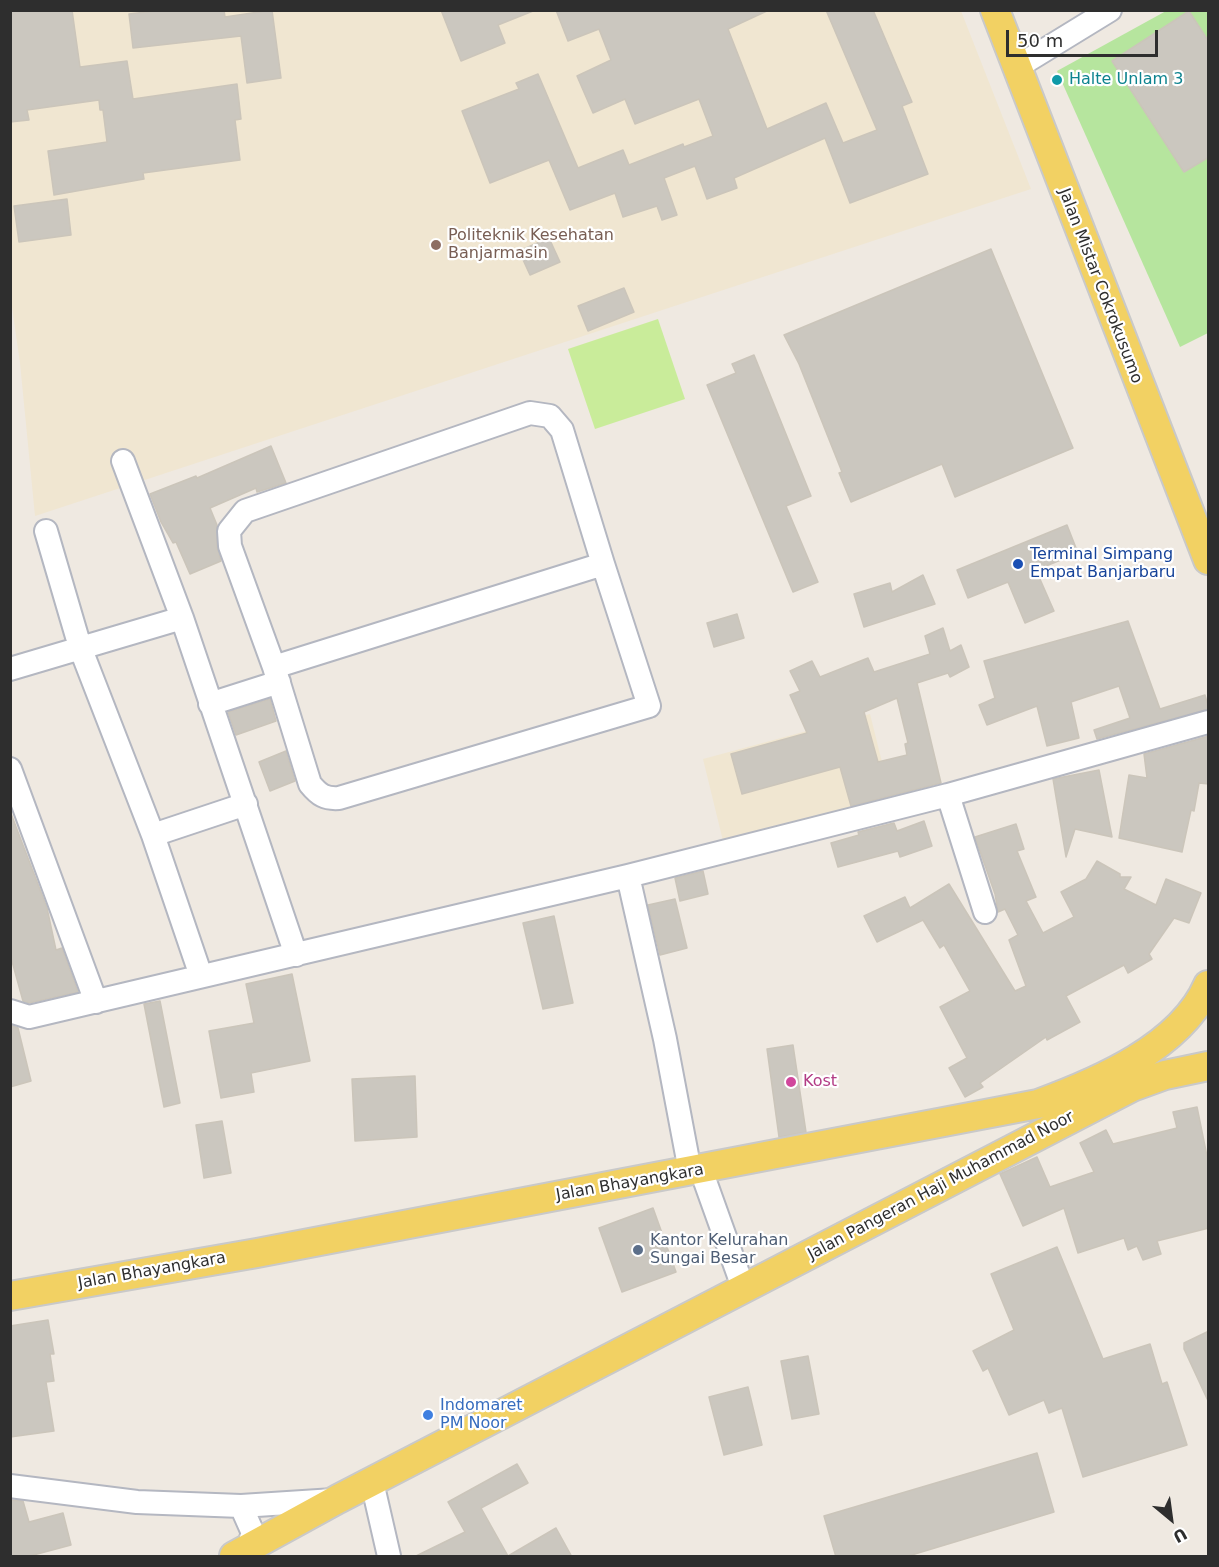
<!DOCTYPE html>
<html>
<head>
<meta charset="utf-8">
<style>
  body { margin:0 }
  #map { position:relative; width:1219px; height:1567px; overflow:hidden; background:#efe9e1; font-family:"DejaVu Sans",sans-serif }
  canvas { display:block }
  .frame { position:absolute; inset:0; border:12px solid #2e2e2e; pointer-events:none }
  .north { position:absolute; left:1141px; top:1489px; width:60px; height:60px; -webkit-text-stroke:4px #fff; paint-order:stroke; rotate:151deg; font-size:16px; font-weight:700; line-height:24px; text-align:center; color:#2e2e2e }
  .north::after { content:''; display:block; margin:auto; width:21px; height:27px; background:#2e2e2e; clip-path:polygon(50% 0,100% 100%,50% 72%,0 100%) }
  .scale { position:absolute; left:1006px; top:30px; width:152px; height:27px; box-sizing:border-box; border:3px solid #2e2e2e; border-top:0; padding-left:8px; font-size:18px; line-height:21px; white-space:nowrap; color:#2e2e2e; -webkit-text-stroke:4px #fff; paint-order:stroke }
</style>
</head>
<body>
<div id="map">
<canvas width="1219" height="1567"></canvas>
<div class="frame"></div>
<div class="north">U</div>
<div class="scale">50 m</div>
</div>
<script>
const context = document.querySelector('canvas').getContext('2d');
context.lineJoin = 'round';
function fill(path, color) { context.fillStyle = color; context.fill(path, 'evenodd'); }
function stroke(path, color, width, dash) { context.strokeStyle = color; context.lineWidth = width; context.lineCap = dash ? 'butt' : 'round'; context.setLineDash(dash || []); context.stroke(path); }
function label(font, color, halo, rows, align = 'center') {
  context.font = font + ' "DejaVu Sans",sans-serif'; context.lineWidth = 4.5; context.setLineDash([]); context.textBaseline = 'middle'; context.strokeStyle = halo; context.fillStyle = color; for (const [text, x, y, turn = 0] of rows) {
    context.save(); context.translate(x, y); context.rotate((+turn || 0) * Math.PI / 180); context.textAlign = isNaN(turn) ? turn : align; if (halo) context.strokeText(text, 0, 0); context.fillText(text, 0, 0); context.restore();
  }
}
const education = new Path2D(`
  M 10,11 L 961,11 L 1031,189 L 35,516 L 20,363 L 11,300 Z
  M 870,714 L 893,806 L 724,845 L 703,759 Z`);
const green = new Path2D(`
  M 1166,11 L 1208,11 L 1208,333 L 1180,347 L 1057,71 Z`);
const pitch = new Path2D(`
  M 658,319 L 685,399 L 595,429 L 568,349 Z`);
const building = new Path2D(`
  M 10,10 L 72,10 L 80,67 L 127,61 L 133,99 L 237,84 L 241,119 L 235,120 L 240,160 L 143,173 L 144,179 L 54,195 L 48,151 L 107,142 L 103,110 L 100,110 L 99,100 L 27,110 L 29,120 L 10,122 Z
  M 163,10 L 224,10 L 225,17 L 272,10 L 281,78 L 247,83 L 241,36 L 133,48 L 129,14 Z
  M 441,10 L 533,10 L 533,11 L 498,25 L 505,43 L 461,61 Z
  M 556,10 L 769,10 L 728,29 L 767,129 L 826,103 L 843,143 L 877,130 L 826,10 L 873,10 L 912,102 L 902,106 L 928,174 L 850,203 L 825,138 L 734,178 L 737,188 L 707,199 L 695,166 L 664,178 L 677,215 L 662,220 L 657,206 L 623,217 L 615,193 L 570,210 L 549,160 L 490,183 L 462,111 L 519,89 L 516,83 L 538,74 L 578,168 L 623,150 L 629,165 L 683,144 L 684,147 L 713,136 L 699,99 L 635,124 L 625,99 L 593,113 L 577,76 L 611,60 L 599,29 L 568,41 Z
  M 1189,11 L 1209,42 L 1209,157 L 1184,172 L 1112,61 Z
  M 67,199 L 71,235 L 19,242 L 14,206 Z
  M 549,238 L 560,262 L 530,275 L 519,251 Z
  M 991,249 L 1073,448 L 955,497 L 942,464 L 851,502 L 839,473 L 842,472 L 799,364 L 784,335 Z
  M 624,288 L 634,312 L 588,331 L 578,306 Z
  M 754,355 L 811,496 L 786,506 L 818,582 L 793,592 L 707,385 L 736,373 L 732,364 Z
  M 271,446 L 286,483 L 257,492 L 256,488 L 210,508 L 217,525 L 217,547 L 221,561 L 190,574 L 176,542 L 173,543 L 161,522 L 150,494 L 196,476 L 197,478 Z
  M 1067,525 L 1078,553 L 1036,570 L 1054,611 L 1025,623 L 1008,582 L 968,598 L 957,570 Z
  M 923,575 L 935,604 L 864,627 L 854,594 L 890,583 L 892,592 Z
  M 737,614 L 744,638 L 714,647 L 707,623 Z
  M 1128,621 L 1160,709 L 1205,695 L 1209,709 L 1097,739 L 1094,730 L 1130,718 L 1119,686 L 1071,702 L 1079,738 L 1047,746 L 1037,706 L 987,725 L 979,705 L 995,698 L 984,661 Z
  M 943,628 L 950,651 L 961,645 L 969,667 L 950,677 L 948,673 L 917,683 L 941,783 L 851,806 L 840,767 L 742,794 L 731,754 L 807,733 L 790,695 L 800,691 L 790,671 L 812,661 L 820,677 L 868,658 L 874,672 L 930,654 L 925,636 ZM 897,698 L 908,743 L 905,744 L 907,755 L 878,762 L 864,712 Z
  M 270,699 L 276,721 L 236,735 L 228,712 Z
  M 1209,736 L 1209,784 L 1199,783 L 1194,811 L 1191,810 L 1182,852 L 1119,838 L 1129,775 L 1147,778 L 1144,754 Z
  M 286,751 L 295,781 L 270,791 L 259,762 Z
  M 1099,770 L 1112,837 L 1075,829 L 1066,857 L 1053,779 Z
  M 10,811 L 47,908 L 56,950 L 62,948 L 78,992 L 29,1003 L 23,1001 L 10,954 Z
  M 924,821 L 932,846 L 900,857 L 898,851 L 838,867 L 831,843 L 859,835 L 858,832 L 894,823 L 897,831 Z
  M 1016,824 L 1024,849 L 1017,851 L 1036,897 L 1026,901 L 1043,933 L 1074,917 L 1061,892 L 1086,879 L 1097,861 L 1120,874 L 1120,877 L 1131,877 L 1124,889 L 1156,905 L 1166,879 L 1201,893 L 1189,923 L 1174,918 L 1149,954 L 1152,959 L 1128,973 L 1124,965 L 1066,996 L 1080,1022 L 1047,1040 L 1046,1037 L 980,1083 L 983,1087 L 965,1097 L 949,1068 L 967,1058 L 940,1007 L 970,991 L 944,945 L 940,948 L 923,920 L 877,942 L 864,916 L 905,897 L 910,908 L 949,884 L 1015,991 L 1026,986 L 1009,940 L 1018,935 L 1005,909 L 998,912 L 995,894 L 975,837 Z
  M 703,871 L 708,894 L 680,901 L 675,878 Z
  M 675,899 L 687,948 L 660,955 L 648,905 Z
  M 554,916 L 573,1003 L 543,1009 L 523,923 Z
  M 292,974 L 310,1061 L 251,1073 L 254,1092 L 221,1098 L 209,1031 L 254,1023 L 246,984 Z
  M 160,1001 L 180,1103 L 164,1107 L 144,1004 Z
  M 10,1025 L 18,1028 L 31,1081 L 10,1087 Z
  M 793,1045 L 806,1132 L 779,1137 L 767,1049 Z
  M 415,1076 L 417,1137 L 355,1141 L 352,1079 Z
  M 1197,1107 L 1209,1166 L 1209,1228 L 1157,1241 L 1161,1254 L 1143,1260 L 1137,1246 L 1128,1250 L 1124,1238 L 1078,1253 L 1064,1208 L 1023,1226 L 1000,1174 L 1037,1157 L 1050,1187 L 1094,1172 L 1080,1143 L 1106,1130 L 1113,1144 L 1177,1128 L 1173,1112 Z
  M 222,1121 L 231,1173 L 204,1178 L 196,1125 Z
  M 653,1208 L 676,1272 L 622,1292 L 599,1228 Z
  M 1057,1247 L 1103,1359 L 1150,1344 L 1162,1384 L 1167,1382 L 1187,1445 L 1083,1477 L 1062,1408 L 1049,1413 L 1044,1400 L 1009,1415 L 988,1368 L 983,1371 L 973,1351 L 1014,1330 L 991,1274 Z
  M 48,1320 L 54,1354 L 50,1354 L 54,1381 L 46,1382 L 54,1431 L 10,1437 L 10,1326 Z
  M 1209,1331 L 1209,1403 L 1184,1349 L 1184,1343 Z
  M 808,1356 L 819,1414 L 792,1419 L 781,1361 Z
  M 748,1387 L 762,1445 L 724,1455 L 709,1397 Z
  M 1037,1453 L 1054,1512 L 905,1557 L 836,1557 L 824,1516 Z
  M 517,1464 L 528,1483 L 481,1508 L 508,1556 L 556,1528 L 572,1557 L 414,1557 L 465,1532 L 448,1502 Z
  M 10,1500 L 23,1501 L 29,1522 L 63,1513 L 71,1545 L 26,1557 L 10,1557 Z`);
const minor = new Path2D(`
  M 1017,67 L 1110,10
  M 123,461 L 182,618 L 296,955
  M 46,531 L 80,647 L 153,835 L 201,976
  M 603,564 L 649,706 L 339,798 C 325,799 319,795 310,784 L 274,667 Z
  M 274,667 L 230,546 L 229,531 L 245,511 L 530,413 L 550,416 L 562,430 L 603,564
  M 10,669 L 182,618
  M 210,704 L 279,682
  M 10,769 L 96,1002
  M 948,795 L 985,912
  M 153,835 L 246,804
  M 628,876 L 665,1039 L 690,1171
  M 10,1011 L 29,1017 L 628,876 L 948,795 L 1208,722
  M 701,1170 L 744,1290
  M 372,1482 L 389,1556
  M 10,1486 L 137,1502 L 241,1506 L 334,1500
  M 241,1506 L 253,1533 L 247,1550`);
const major = new Path2D(`
  M 995,10 L 1208,560
  M 10,1296 L 257,1253 L 1038,1104 C 1098,1082 1181,1047 1208,985
  M 234,1556 L 338,1499 L 1132,1087 L 1165,1075 L 1208,1066`);
const markers = [
  [1057,80,6,"#0f9aa8"],
  [436,245,6,"#8d6e63"],
  [1018,564,6,"#1a4fb4"],
  [791,1082,6,"#d1479c"],
  [638,1250,6,"#5c6f8a"],
  [428,1415,6,"#3f7fe0"]
];
const cultureNames = [
  ["Halte Unlam 3",1069,80]
];
const educationNames = [
  ["Politeknik Kesehatan",448,236],
  ["Banjarmasin",448,254]
];
const streetNames = [
  ["Jalan Mistar Cokrokusumo",1100,286,69],
  ["Jalan Bhayangkara",630,1183,-10],
  ["Jalan Pangeran Haji Muhammad Noor",941,1186,-28],
  ["Jalan Bhayangkara",152,1271,-10]
];
const transitNames = [
  ["Terminal Simpang",1030,555],
  ["Empat Banjarbaru",1030,573]
];
const hotelNames = [
  ["Kost",803,1082]
];
const serviceNames = [
  ["Kantor Kelurahan",650,1241],
  ["Sungai Besar",650,1259]
];
const shopNames = [
  ["Indomaret",440,1406],
  ["PM Noor",440,1424]
];
fill(education, '#f0e6d1');
fill(green, '#b6e59e');
fill(pitch, '#c9ec9a');
fill(building, '#cbc7bf');
stroke(building, '#cbc5ba', 1.5);
stroke(minor, '#b4b7c1', 26);
stroke(major, '#c9c9c9', 32);
stroke(minor, '#fff', 22);
stroke(major, '#f2d163', 28);
for (const [x, y, r, color] of markers) { const dot = new Path2D(); dot.arc(x, y, r, 0, 2 * Math.PI); context.fillStyle = color; context.fill(dot); stroke(dot, '#fff', 2); }
label('16px', '#0d838f', '#fff', cultureNames, 'left');
label('16px', '#785e54', '#fff', educationNames, 'left');
label('16px', '#2e2e2e', '#fff', streetNames);
label('16px', '#164399', '#fff', transitNames, 'left');
label('16px', '#b23c85', '#fff', hotelNames, 'left');
label('16px', '#4e5e75', '#fff', serviceNames, 'left');
label('16px', '#366cbe', '#fff', shopNames, 'left');
</script>
</body>
</html>
